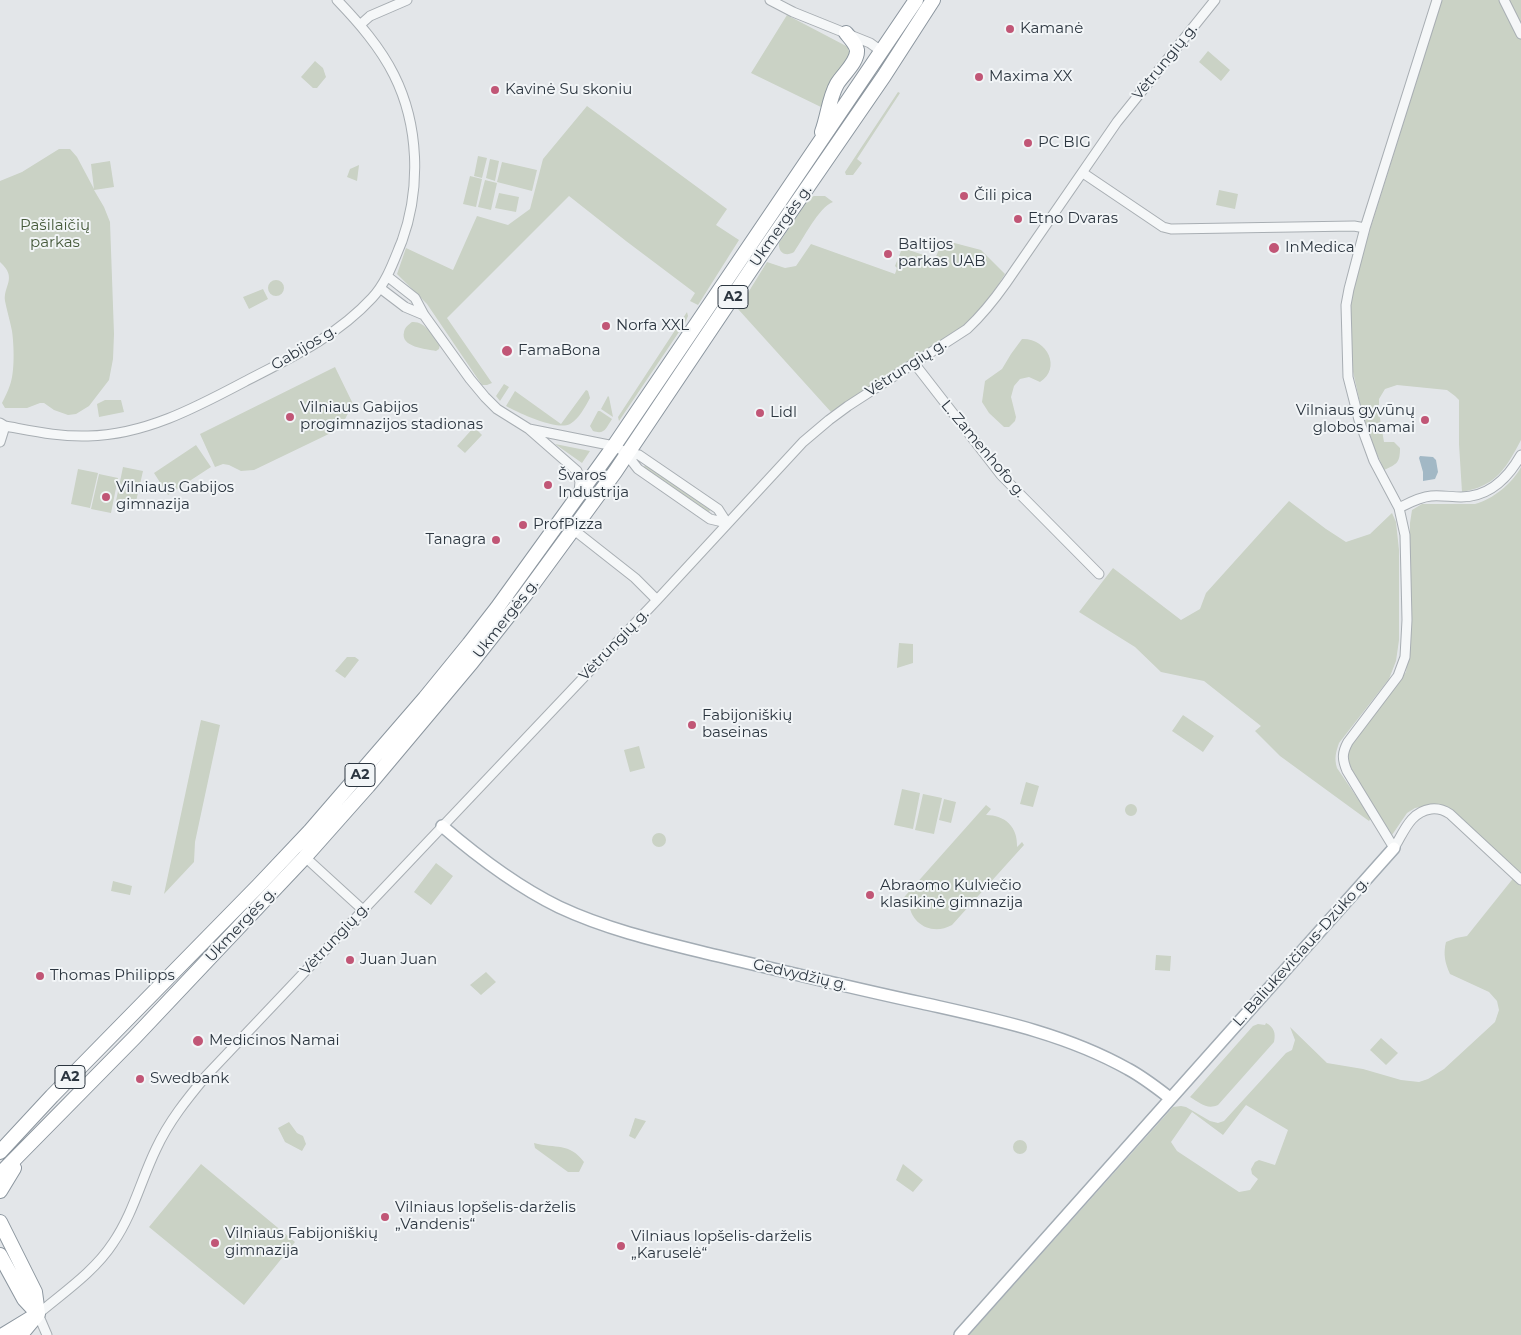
<!DOCTYPE html>
<html>
<head>
<meta charset="utf-8">
<style>
  body { margin:0 }
  canvas { display:block; background:#e3e6e9 }
</style>
</head>
<body>
<canvas width="1521" height="1335"></canvas>
<script>
const context = document.querySelector('canvas').getContext('2d');
context.lineJoin = 'round';
function fill(path, color) { context.fillStyle = color; context.fill(path, 'evenodd'); }
function stroke(path, color, width, dash) { context.strokeStyle = color; context.lineWidth = width; context.lineCap = dash ? 'butt' : 'round'; context.setLineDash(dash || []); context.stroke(path); }
function label(font, color, halo, rows, align = 'center') {
  context.font = font + ' Montserrat,sans-serif'; context.lineWidth = 4; context.setLineDash([]); context.textBaseline = 'middle'; context.strokeStyle = halo; context.fillStyle = color; for (const [text, x, y, turn = 0] of rows) {
    context.save(); context.translate(x, y); context.rotate((+turn || 0) * Math.PI / 180); context.textAlign = isNaN(turn) ? turn : align; if (halo) context.strokeText(text, 0, 0); context.fillText(text, 0, 0); context.restore();
  }
}
const green = new Path2D(`
  M 1442,0 L 1521,0 L 1521,440 C 1512,457 1502,477 1484,485 C 1477,489 1469,490 1462,492 L 1459,444 L 1459,400 L 1455,396 L 1447,390 L 1397,385 L 1385,389 L 1379,399 L 1379,413 L 1384,442 L 1394,442 L 1400,448 C 1400,463 1397,464 1384,470 L 1374,447 L 1362,412 L 1352,367 L 1350,299 L 1354,281 Z
  M 787,15 L 848,47 L 850,56 L 825,109 L 751,73 Z
  M 1208,51 L 1230,70 L 1221,81 L 1199,62 Z
  M 315,61 L 323,68 L 326,77 L 317,88 L 313,88 L 301,77 Z
  M 898,92 L 900,93 L 857,159 L 862,163 L 853,175 L 846,175 L 845,172 Z
  M 587,106 L 727,209 L 716,225 L 739,240 L 698,305 L 690,301 L 695,293 L 626,241 L 569,196 L 447,318 L 492,383 L 487,385 L 482,385 L 427,304 L 397,274 L 406,248 L 453,270 L 477,216 L 508,225 L 530,209 L 543,159 Z
  M 59,149 L 70,149 L 77,157 L 94,189 L 91,164 L 110,161 L 114,187 L 94,190 L 104,207 L 110,222 L 114,334 L 113,359 L 109,380 L 89,406 L 76,414 L 68,415 L 54,410 L 44,403 L 40,403 L 27,408 L 5,408 L 2,403 C 5,397 8,391 10,385 C 15,372 14,345 12,331 C 10,321 7,311 5,301 C 3,286 18,278 0,262 L 0,181 L 22,172 Z
  M 478,156 L 487,158 L 482,178 L 474,176 Z
  M 490,159 L 499,161 L 495,181 L 486,178 Z
  M 502,162 L 537,170 L 532,191 L 497,182 Z
  M 359,165 L 357,181 L 347,177 L 350,169 Z
  M 470,176 L 482,179 L 476,207 L 463,204 Z
  M 485,180 L 497,183 L 491,210 L 478,207 Z
  M 1219,190 L 1238,194 L 1235,209 L 1216,205 Z
  M 499,193 L 519,197 L 516,212 L 495,208 Z
  M 814,196 L 825,196 L 833,202 C 819,207 803,239 794,252 C 786,257 778,253 779,243 L 809,198 Z
  M 943,240 L 981,250 L 1005,274 C 991,297 978,313 958,330 L 831,412 L 738,309 L 767,262 L 785,268 L 796,266 L 811,244 L 895,274 L 897,268 L 895,266 L 901,251 L 906,249 L 935,259 Z
  M268 288a8 8 0 1 1 16 0a8 8 0 1 1-16 0Z
  M 263,289 L 268,299 L 249,309 L 243,297 Z
  M 687,312 L 688,316 L 685,323 L 619,421 L 618,417 Z
  M 412,322 C 425,321 432,335 440,344 L 439,349 L 436,351 C 426,349 400,347 404,332 C 405,327 408,325 412,322 Z
  M 1022,339 C 1047,338 1062,368 1040,382 L 1029,377 L 1020,379 L 1014,386 L 1011,397 L 1016,417 L 1015,421 L 1009,427 L 1004,427 L 989,413 L 982,402 L 985,381 L 1002,369 L 1011,354 Z
  M 335,367 L 353,404 L 343,423 L 335,431 L 254,470 L 241,471 L 229,465 L 223,464 L 215,467 L 200,434 Z
  M 504,384 L 509,387 L 500,401 L 496,396 Z
  M 586,390 L 588,391 L 590,398 C 585,407 579,419 570,424 C 557,431 519,413 506,406 L 515,391 L 561,424 Z
  M 608,396 L 609,397 L 613,417 L 601,409 Z
  M 105,400 L 121,400 L 124,412 L 99,417 L 97,404 Z
  M 598,411 L 600,411 L 612,419 C 606,428 605,435 593,431 L 590,426 Z
  M 474,427 L 482,435 L 465,453 L 457,446 Z
  M 555,444 L 590,451 L 582,463 Z
  M 196,445 L 211,467 L 168,495 L 154,473 Z
  M 645,465 L 710,510 L 709,512 L 644,467 Z
  M 123,467 L 143,471 L 135,506 L 116,501 Z
  M 1521,467 L 1521,1335 L 969,1335 L 1173,1107 L 1181,1106 L 1186,1107 L 1210,1121 L 1218,1123 L 1224,1121 L 1286,1053 L 1292,1050 L 1295,1040 L 1290,1027 L 1327,1063 L 1363,1069 L 1401,1080 L 1419,1082 L 1428,1079 L 1444,1069 L 1495,1022 L 1499,1010 L 1497,1001 L 1489,992 L 1450,974 C 1445,963 1443,954 1446,942 L 1456,938 L 1467,936 L 1515,876 L 1516,872 L 1513,866 L 1452,812 L 1437,806 L 1425,806 L 1415,808 L 1407,813 L 1392,835 L 1348,765 L 1346,760 L 1349,747 L 1406,672 L 1410,638 L 1410,523 L 1412,510 L 1422,504 L 1475,504 C 1493,499 1512,484 1521,467 ZM 1246,1105 L 1288,1130 L 1275,1165 L 1259,1160 L 1255,1162 L 1251,1169 L 1252,1174 L 1258,1179 L 1250,1190 L 1239,1192 L 1177,1151 L 1171,1142 L 1192,1112 L 1223,1135 Z
  M 78,469 L 98,473 L 90,508 L 71,504 Z
  M 99,474 L 118,478 L 111,513 L 91,509 Z
  M 1289,501 L 1326,529 L 1346,542 L 1370,534 L 1392,513 L 1396,522 L 1399,550 L 1399,640 L 1396,661 L 1389,679 L 1339,743 C 1336,752 1334,758 1337,768 L 1371,818 L 1369,821 L 1280,756 L 1255,731 L 1261,726 L 1204,681 L 1161,672 L 1135,647 L 1079,612 L 1113,568 L 1181,620 L 1200,609 L 1206,593 Z
  M 899,643 L 913,644 L 913,663 L 897,668 Z
  M 347,657 L 355,657 L 359,660 L 345,678 L 335,671 Z
  M 1183,715 L 1214,736 L 1203,752 L 1172,731 Z
  M 201,720 L 220,725 L 195,842 L 194,862 L 164,894 Z
  M 639,746 L 645,768 L 630,772 L 624,750 Z
  M 1026,782 L 1039,786 L 1033,807 L 1020,804 Z
  M 902,789 L 920,793 L 913,829 L 894,825 Z
  M 923,794 L 942,798 L 934,834 L 915,830 Z
  M 944,799 L 956,802 L 951,823 L 939,820 Z
  M1125 810a6 6 0 1 1 12 0a6 6 0 1 1-12 0Z
  M 986,805 L 991,809 L 986,815 C 1005,815 1018,827 1017,847 L 1022,842 L 1024,845 L 952,925 C 932,936 910,924 909,902 L 902,908 L 898,904 Z
  M652 840a7 7 0 1 1 14 0a7 7 0 1 1-14 0Z
  M 436,863 L 453,876 L 431,905 L 414,892 Z
  M 113,881 L 132,886 L 130,895 L 111,891 Z
  M 1156,955 L 1171,956 L 1170,971 L 1155,970 Z
  M 486,972 L 496,982 L 481,995 L 470,985 Z
  M 1266,1023 C 1274,1027 1276,1033 1274,1042 L 1218,1105 C 1207,1110 1200,1103 1190,1097 L 1253,1026 L 1258,1024 L 1265,1025 Z
  M 1381,1038 L 1398,1053 L 1386,1065 L 1370,1050 Z
  M 635,1118 L 646,1121 L 635,1139 L 629,1136 Z
  M 289,1122 L 297,1133 L 303,1136 L 306,1144 L 302,1151 L 285,1142 L 278,1128 Z
  M1013 1147a7 7 0 1 1 14 0a7 7 0 1 1-14 0Z
  M 534,1143 C 556,1149 569,1142 584,1162 L 579,1172 L 568,1172 L 535,1148 Z
  M 201,1164 L 295,1242 L 244,1305 L 149,1227 Z
  M 903,1164 L 923,1180 L 913,1192 L 896,1180 Z`);
const water = new Path2D(`
  M 1420,456 L 1433,457 L 1436,460 L 1438,472 L 1435,479 L 1423,481 L 1423,472 L 1419,458 Z`);
const minor = new Path2D(`
  M 770,0 L 793,12 L 870,43 L 881,51
  M 1437,0 L 1365,228 L 1349,289 L 1346,305 L 1348,377 L 1359,420 L 1374,461 L 1399,508 L 1405,535 L 1407,620 L 1405,657 L 1398,676 L 1348,742 C 1342,753 1342,759 1347,771 L 1394,848 C 1404,832 1410,812 1431,809 C 1439,808 1444,810 1450,814 L 1521,880
  M 1504,0 L 1521,34
  M 361,24 L 370,16 L 407,0
  M 1083,173 L 1163,227 L 1171,229 L 1354,226 L 1365,228
  M 387,276 L 415,298 L 424,315 L 470,379 L 485,397 L 497,409 L 529,429 L 577,471 L 580,482 L 579,491
  M 380,288 L 405,307 L 424,315
  M 914,363 L 1001,475 L 1099,574
  M 0,423 L 5,426 C 33,431 59,437 88,436 C 144,435 195,408 244,382 C 290,358 336,337 372,298 C 387,282 394,260 402,241 C 421,188 419,125 394,75 C 380,47 359,23 337,0
  M 529,429 L 614,446 L 627,453 L 639,455 L 718,509 L 727,523
  M 0,442 L 5,426
  M 627,453 L 631,460 L 638,469 L 710,519 L 727,523
  M 1399,508 C 1409,503 1419,497 1431,496 C 1441,495 1451,497 1461,497 C 1489,497 1508,478 1521,455
  M 574,530 L 635,578 L 657,600
  M 305,857 L 363,910
  M 47,1335 L 38,1314 C 64,1292 94,1272 113,1243 C 133,1214 141,1180 156,1149 C 169,1121 187,1099 206,1076 L 657,600 L 803,442 L 829,420 L 848,406 L 967,329 C 982,315 994,300 1006,283 L 1117,122 L 1215,0`);
const major = new Path2D(`
  M 442,826 C 478,857 516,886 559,907 C 608,930 661,942 714,955 C 783,971 852,988 922,1003 C 993,1019 1064,1033 1128,1069 C 1143,1077 1157,1088 1170,1098
  M 960,1335 L 1394,848`);
const highway = new Path2D(`
  M 822,132 C 828,116 829,98 837,84 C 843,74 858,62 857,50 C 856,44 850,38 846,33
  M 0,1152 L 52,1096 L 259,885 L 310,831 L 425,698 L 469,644 L 497,608 L 614,446 L 916,0
  M 0,1174 L 135,1037 L 305,857 L 368,786 L 472,662 L 525,595 L 615,472 L 758,259 L 884,76 L 933,0
  M 0,1191 L 14,1168
  M 0,1222 L 35,1292 L 38,1314 L 23,1332 L 20,1335
  M 0,1255 L 24,1299 L 38,1314
  M 3,1335 L 31,1318`);
const markers = [
  [1010,29,5,"#c15676"],
  [979,77,5,"#c15676"],
  [495,90,5,"#c15676"],
  [1028,143,5,"#c15676"],
  [964,196,5,"#c15676"],
  [1018,219,5,"#c15676"],
  [1274,248,6,"#c15676"],
  [888,254,5,"#c15676"],
  [606,326,5,"#c15676"],
  [507,351,6,"#c15676"],
  [760,413,5,"#c15676"],
  [290,417,5,"#c15676"],
  [1425,420,5,"#c15676"],
  [548,485,5,"#c15676"],
  [106,497,5,"#c15676"],
  [523,525,5,"#c15676"],
  [496,540,5,"#c15676"],
  [692,725,5,"#c15676"],
  [870,895,5,"#c15676"],
  [350,960,5,"#c15676"],
  [40,976,5,"#c15676"],
  [198,1041,6,"#c15676"],
  [140,1079,5,"#c15676"],
  [385,1217,5,"#c15676"],
  [215,1243,5,"#c15676"],
  [621,1246,5,"#c15676"]
];
const shields = [
  [733,297,30],
  [360,775,30],
  [70,1077,30]
];
const shieldNames = [
  ["A2",733,297],
  ["A2",360,775],
  ["A2",70,1077]
];
const poiNames = [
  ["Kamanė",1020,29],
  ["Maxima XX",989,77],
  ["Kavinė Su skoniu",505,90],
  ["PC BIG",1038,143],
  ["Čili pica",974,196],
  ["Etno Dvaras",1028,219],
  ["Baltijos",898,245],
  ["parkas UAB",898,262],
  ["InMedica",1285,248],
  ["Norfa XXL",616,326],
  ["FamaBona",518,351],
  ["Vilniaus Gabijos",300,408],
  ["progimnazijos stadionas",300,425],
  ["Vilniaus gyvūnų",1415,411,"right"],
  ["globos namai",1415,428,"right"],
  ["Lidl",770,413],
  ["Švaros",558,476],
  ["Industrija",558,493],
  ["Vilniaus Gabijos",116,488],
  ["gimnazija",116,505],
  ["ProfPizza",533,525],
  ["Tanagra",486,540,"right"],
  ["Fabijoniškių",702,716],
  ["baseinas",702,733],
  ["Abraomo Kulviečio",880,886],
  ["klasikinė gimnazija",880,903],
  ["Juan Juan",360,960],
  ["Thomas Philipps",50,976],
  ["Medicinos Namai",209,1041],
  ["Swedbank",150,1079],
  ["Vilniaus lopšelis-darželis",395,1208],
  ["„Vandenis“",395,1225],
  ["Vilniaus Fabijoniškių",225,1234],
  ["gimnazija",225,1251],
  ["Vilniaus lopšelis-darželis",631,1237],
  ["„Karuselė“",631,1254]
];
const streetNames = [
  ["Vėtrungių g.",1165,62,-51],
  ["Ukmergės g.",781,226,-55],
  ["Gabijos g.",304,348,-31],
  ["Vėtrungių g.",906,368,-33],
  ["L. Zamenhofo g.",983,449,50],
  ["Ukmergės g.",506,619,-52],
  ["Vėtrungių g.",614,645,-46],
  ["Ukmergės g.",241,925,-47],
  ["Vėtrungių g.",335,939,-47],
  ["L. Baliukevičiaus-Dzūko g.",1301,952,-48],
  ["Gedvydžių g.",800,975,13]
];
const parkNames = [
  ["Pašilaičių",55,226],
  ["parkas",55,243]
];
fill(green, '#cad2c5');
fill(water, '#a2b8c5');
stroke(minor, '#a8aeb3', 11);
stroke(major, '#a3acb4', 14);
stroke(highway, '#8c969f', 16);
stroke(minor, '#f5f7f8', 9);
stroke(major, '#fff', 11);
stroke(highway, '#fff', 14);
for (const [x, y, r, color] of markers) { const dot = new Path2D(); dot.arc(x, y, r, 0, 2 * Math.PI); context.fillStyle = color; context.fill(dot); stroke(dot, '#f2f5f7', 2); }
for (const [x, y, w] of shields) { const box = new Path2D(); box.roundRect(x - w / 2, y - 11.5, w, 23, 4); context.fillStyle = '#f2f5f7'; context.fill(box); stroke(box, '#2c3640', 1); }
label('bold 14px', '#2c3640', null, shieldNames);
label('15px', '#2c3640', '#f2f5f7', poiNames, 'left');
label('15px', '#2c3640', '#f2f5f7', streetNames);
label('15px', '#465a3b', '#f2f5f7', parkNames);
</script>
</body>
</html>
